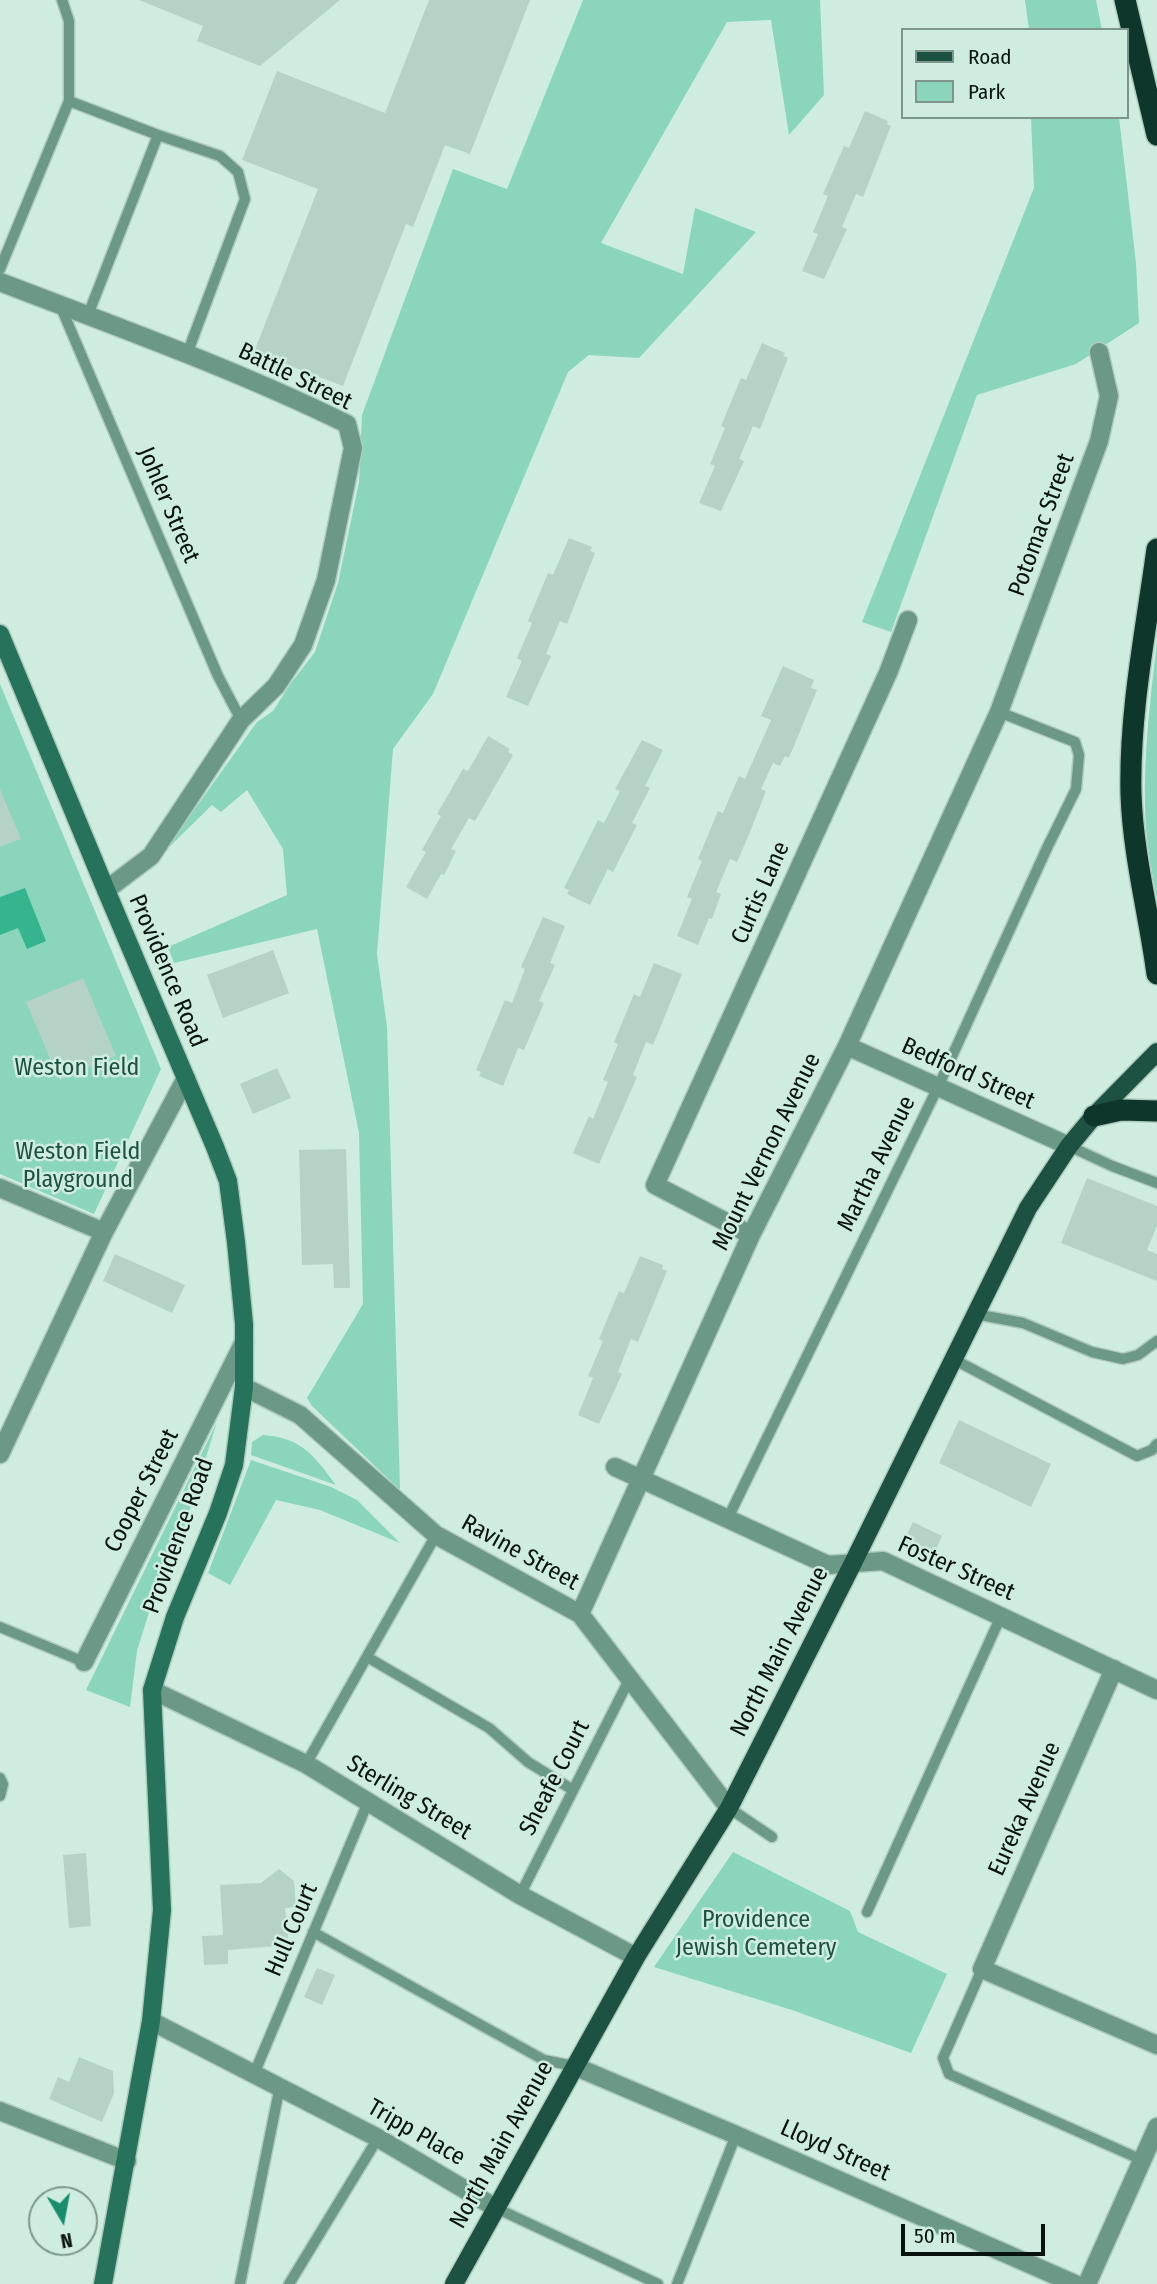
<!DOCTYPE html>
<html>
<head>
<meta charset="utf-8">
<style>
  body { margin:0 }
  #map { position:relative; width:1157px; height:2284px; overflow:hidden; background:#ceede0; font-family:"Fira Sans Condensed",sans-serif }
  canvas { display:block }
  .legend { position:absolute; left:901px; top:28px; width:228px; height:91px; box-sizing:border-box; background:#ceede0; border:2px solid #7f958c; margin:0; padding:9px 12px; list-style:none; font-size:21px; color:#08120e }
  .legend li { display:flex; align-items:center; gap:14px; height:35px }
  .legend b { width:35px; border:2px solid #7f958c }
  .north { position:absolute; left:28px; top:2186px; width:70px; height:70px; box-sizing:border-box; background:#ceede0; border:2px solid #7f958c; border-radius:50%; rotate:170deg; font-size:19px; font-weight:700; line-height:28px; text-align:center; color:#08120e }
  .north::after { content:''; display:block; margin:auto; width:24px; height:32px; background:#1a8d6f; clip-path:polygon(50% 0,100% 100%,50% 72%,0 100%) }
  .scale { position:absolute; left:901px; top:2224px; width:144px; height:32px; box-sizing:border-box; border:4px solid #08120e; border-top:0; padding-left:9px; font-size:21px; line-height:24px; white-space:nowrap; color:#08120e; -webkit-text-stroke:5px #ceede0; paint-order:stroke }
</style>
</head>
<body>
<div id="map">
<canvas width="1157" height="2284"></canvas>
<ul class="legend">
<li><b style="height:9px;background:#1d5141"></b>Road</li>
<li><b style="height:19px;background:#8ad5bb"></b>Park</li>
</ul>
<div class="north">N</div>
<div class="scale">50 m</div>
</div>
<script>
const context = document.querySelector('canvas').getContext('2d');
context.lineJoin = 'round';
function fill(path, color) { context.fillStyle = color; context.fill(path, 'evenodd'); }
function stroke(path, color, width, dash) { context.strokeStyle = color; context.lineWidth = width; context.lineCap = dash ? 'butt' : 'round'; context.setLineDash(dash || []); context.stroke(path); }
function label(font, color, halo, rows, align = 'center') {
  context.font = font + ' "Fira Sans Condensed",sans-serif'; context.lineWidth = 5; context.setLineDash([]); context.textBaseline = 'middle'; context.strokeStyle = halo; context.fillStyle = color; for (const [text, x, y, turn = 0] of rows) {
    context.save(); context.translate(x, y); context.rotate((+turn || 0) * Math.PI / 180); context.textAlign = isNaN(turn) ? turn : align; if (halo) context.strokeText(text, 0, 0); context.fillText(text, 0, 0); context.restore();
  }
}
const green = new Path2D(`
  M 583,0 L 820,0 L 824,95 L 789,135 L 771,20 L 727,22 L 601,243 L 683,274 L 695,208 L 756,232 L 639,358 L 589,355 L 568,372 L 433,694 L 393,749 L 377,954 L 387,1027 L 400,1490 L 312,1406 L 307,1398 L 363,1304 L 359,1133 L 317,929 L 174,963 L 168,947 L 287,895 L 283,849 L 247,790 L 221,812 L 212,805 L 164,852 L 257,722 L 273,711 L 291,683 L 315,652 L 338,583 L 359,482 L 362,415 L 453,169 L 507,189 Z
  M 1025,0 L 1096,0 L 1102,30 L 1029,30 Z
  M 1031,117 L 1119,117 L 1136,263 L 1139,323 L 1076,364 L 977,395 L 891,632 L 862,622 L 1034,188 Z
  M 1157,641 L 1157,899 C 1151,868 1145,835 1145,803 C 1144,749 1151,694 1157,641 Z
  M 0,684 L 161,1069 L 94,1214 L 0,1174 Z
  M 217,1422 L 184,1528 L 155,1593 L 137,1651 L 130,1707 L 86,1690 Z
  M 263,1435 C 303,1438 314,1456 336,1485 L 251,1455 L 252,1442 Z
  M 251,1460 L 331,1487 L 357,1500 L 400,1543 L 320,1510 L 276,1500 L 230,1585 L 208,1573 Z
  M 733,1852 L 850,1911 L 858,1932 L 947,1974 L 911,2053 L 792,2010 L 654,1967 Z`);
const water = new Path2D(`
  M 25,888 L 46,941 L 27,949 L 18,928 L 0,935 L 0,897 Z`);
const building = new Path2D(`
  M 139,0 L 340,0 L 260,66 L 197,41 L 203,26 Z
  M 429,0 L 530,0 L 470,154 L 445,145 L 413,227 L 406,224 L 343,386 L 254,352 L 318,189 L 242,160 L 277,71 L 385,113 Z
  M 865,111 L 888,121 L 887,124 L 891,126 L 863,197 L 856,194 L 842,227 L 847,229 L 824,279 L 802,271 L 818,234 L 813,232 L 828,196 L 823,194 L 844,146 L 849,148 Z
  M 762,343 L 785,353 L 783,356 L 788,358 L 760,429 L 753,426 L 739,459 L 744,461 L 721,511 L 699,503 L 715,466 L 710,464 L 725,428 L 721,426 L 741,378 L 746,380 Z
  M 569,538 L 592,547 L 590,551 L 595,553 L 567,624 L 560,621 L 546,654 L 551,656 L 528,706 L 506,697 L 522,661 L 517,658 L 532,623 L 528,621 L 548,573 L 553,575 Z
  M 783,666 L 814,680 L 811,688 L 817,690 L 789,758 L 785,756 L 780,766 L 773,763 L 761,789 L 766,791 L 750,832 L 737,862 L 730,859 L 716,892 L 721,894 L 712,919 L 709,918 L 698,945 L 677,936 L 692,899 L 687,897 L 702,861 L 698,859 L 718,811 L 723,813 L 739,776 L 745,779 L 771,720 L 761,716 Z
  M 488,736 L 510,749 L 508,752 L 513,755 L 475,821 L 469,818 L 451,849 L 456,851 L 444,875 L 441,874 L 427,899 L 406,887 L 426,852 L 422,850 L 441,816 L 437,814 L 463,769 L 468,771 Z
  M 642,740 L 663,750 L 645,786 L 650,788 L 632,823 L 637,825 L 613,872 L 608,869 L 590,905 L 567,894 L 569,890 L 564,888 L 598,820 L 604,823 L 620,791 L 615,789 Z
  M 0,789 L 21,839 L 0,847 Z
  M 543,917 L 565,926 L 550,963 L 555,965 L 539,1001 L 544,1003 L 524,1050 L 518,1048 L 503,1086 L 479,1076 L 481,1072 L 476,1070 L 505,1000 L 512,1003 L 525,969 L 521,967 Z
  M 273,950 L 289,993 L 223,1018 L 207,975 Z
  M 654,963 L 682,974 L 653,1045 L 646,1042 L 633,1075 L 637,1077 L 599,1164 L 573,1153 L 589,1116 L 593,1119 L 608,1082 L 603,1080 L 618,1044 L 614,1042 L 634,994 L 640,997 Z
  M 83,978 L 116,1056 L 59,1080 L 26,1002 Z
  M 277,1068 L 291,1098 L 253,1114 L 240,1084 Z
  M 346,1149 L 350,1288 L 334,1288 L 333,1264 L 302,1265 L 299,1150 Z
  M 1087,1178 L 1157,1206 L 1157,1226 L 1147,1250 L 1157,1254 L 1157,1281 L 1061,1243 Z
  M 115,1254 L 185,1285 L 172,1313 L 103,1281 Z
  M 640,1256 L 663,1265 L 662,1269 L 667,1271 L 638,1342 L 631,1339 L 618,1372 L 622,1374 L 599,1424 L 578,1415 L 593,1378 L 588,1376 L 603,1341 L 599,1339 L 619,1291 L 624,1293 Z
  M 959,1420 L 1051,1464 L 1031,1507 L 939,1463 Z
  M 913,1522 L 942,1536 L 933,1556 L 904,1541 Z
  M 86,1853 L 91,1926 L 69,1928 L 63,1855 Z
  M 279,1869 L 294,1881 L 296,1907 L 285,1908 L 289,1945 L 228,1950 L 228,1964 L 204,1965 L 202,1936 L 223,1935 L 220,1885 L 261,1883 Z
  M 317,1968 L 335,1975 L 322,2005 L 304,1997 Z
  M 79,2057 L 113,2071 L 114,2093 L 102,2122 L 49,2099 L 58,2077 L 69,2082 Z`);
const service = new Path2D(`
  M 69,101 L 158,135
  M 0,269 L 69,101 L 69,21 L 62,0
  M 60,305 L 218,676 L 241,720
  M 88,315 L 158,135 L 220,156 L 238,172 L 245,199 L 187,354
  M 1069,1146 L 1112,1166 L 1157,1183
  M 975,1314 L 1023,1323 L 1092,1352 L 1123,1359 L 1138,1355 L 1157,1341
  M 953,1359 L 1137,1456 L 1152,1450 L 1157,1444
  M 727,1520 L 938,1087 L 1047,848 L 1076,789 L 1079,755 L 1075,742 L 999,712
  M 0,1627 L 84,1662
  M 367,1657 L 489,1728 L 528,1762 L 573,1790
  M 306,1764 L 436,1535
  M 0,1778 L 3,1784 L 0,1796
  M 729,1808 L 772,1837
  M 520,1895 L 629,1680
  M 867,1912 L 1001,1616
  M 313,1932 L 544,2060 L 574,2066
  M 982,1969 L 943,2058 L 949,2074 L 1142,2160
  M 254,2074 L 368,1802
  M 496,2208 L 658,2284
  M 240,2284 L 280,2086
  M 289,2284 L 378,2138
  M 677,2284 L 736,2135`);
const minor = new Path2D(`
  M 0,282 C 117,327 235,369 347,424 L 353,448 L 326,580 L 303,645 L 276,686 L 241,720 L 151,856 L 106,890
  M 847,1046 L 1069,1146
  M 0,1188 L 104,1232
  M 751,1235 L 655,1185 L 888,673 L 908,620
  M 244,1387 L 300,1415 L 436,1535 L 580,1614 L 729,1808
  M 0,1454 L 104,1232 L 186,1078
  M 615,1467 L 828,1565 L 883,1561 L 1157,1690
  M 580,1614 L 751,1235 L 847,1046 L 999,712 L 1099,441 L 1109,396 L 1099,352
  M 84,1662 L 244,1342
  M 1114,1669 L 982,1969 L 1157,2045
  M 152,1690 L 306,1764 L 520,1895 L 636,1957
  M 151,2021 L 378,2138 L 496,2208
  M 574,2066 L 736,2135 L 1075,2284
  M 0,2111 L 127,2161
  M 1087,2284 L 1157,2127`);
const secondary = new Path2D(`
  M 0,634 L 106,890 L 215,1147 L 228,1181 L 236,1242 L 244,1324 L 244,1387 L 234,1465 L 218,1513 L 175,1617 L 152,1690 L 162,1910 L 151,2021 L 103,2284`);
const primary = new Path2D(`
  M 454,2284 L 636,1957 L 729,1808 L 854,1561 L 1028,1208 L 1069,1146 L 1094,1116 L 1157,1052`);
const motorway = new Path2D(`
  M 1125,0 L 1157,135
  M 1157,549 C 1146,630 1129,712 1131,794 C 1133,855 1149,914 1157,974
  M 1094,1116 L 1121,1110 L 1157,1111`);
const streetNames = [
  ["Battle Street",295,377,26],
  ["Johler Street",168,505,67],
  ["Potomac Street",1042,525,-70],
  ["Curtis Lane",761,893,-66],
  ["Providence Road",167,971,67],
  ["Bedford Street",968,1074,24],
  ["Mount Vernon Avenue",767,1152,-64],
  ["Martha Avenue",877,1164,-64],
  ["Cooper Street",142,1491,-63],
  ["Providence Road",179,1536,-70],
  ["Ravine Street",520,1553,29],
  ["Foster Street",956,1569,24],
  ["North Main Avenue",780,1652,-63],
  ["Sheafe Court",555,1778,-63],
  ["Sterling Street",409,1798,31],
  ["Eureka Avenue",1025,1809,-66],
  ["Hull Court",292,1930,-67],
  ["Tripp Place",416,2133,30],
  ["North Main Avenue",502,2145,-61],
  ["Lloyd Street",835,2151,24]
];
const parkNames = [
  ["Weston Field",77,1068],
  ["Weston Field",78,1152],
  ["Playground",78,1180],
  ["Providence",756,1920],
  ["Jewish Cemetery",756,1948]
];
fill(green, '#8ad5bb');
fill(water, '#36b490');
fill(building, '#b4d2c6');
stroke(service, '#aecabe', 13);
stroke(minor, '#aecabe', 21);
stroke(secondary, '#aecabe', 21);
stroke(primary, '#aecabe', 21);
stroke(motorway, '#aecabe', 24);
stroke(service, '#6b9887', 10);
stroke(minor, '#6b9887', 18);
stroke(secondary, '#26725b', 18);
stroke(primary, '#1d5141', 18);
stroke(motorway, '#0f362a', 21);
label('24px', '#08120e', '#ceede0', streetNames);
label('24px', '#1f5142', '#ceede0', parkNames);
</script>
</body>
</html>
